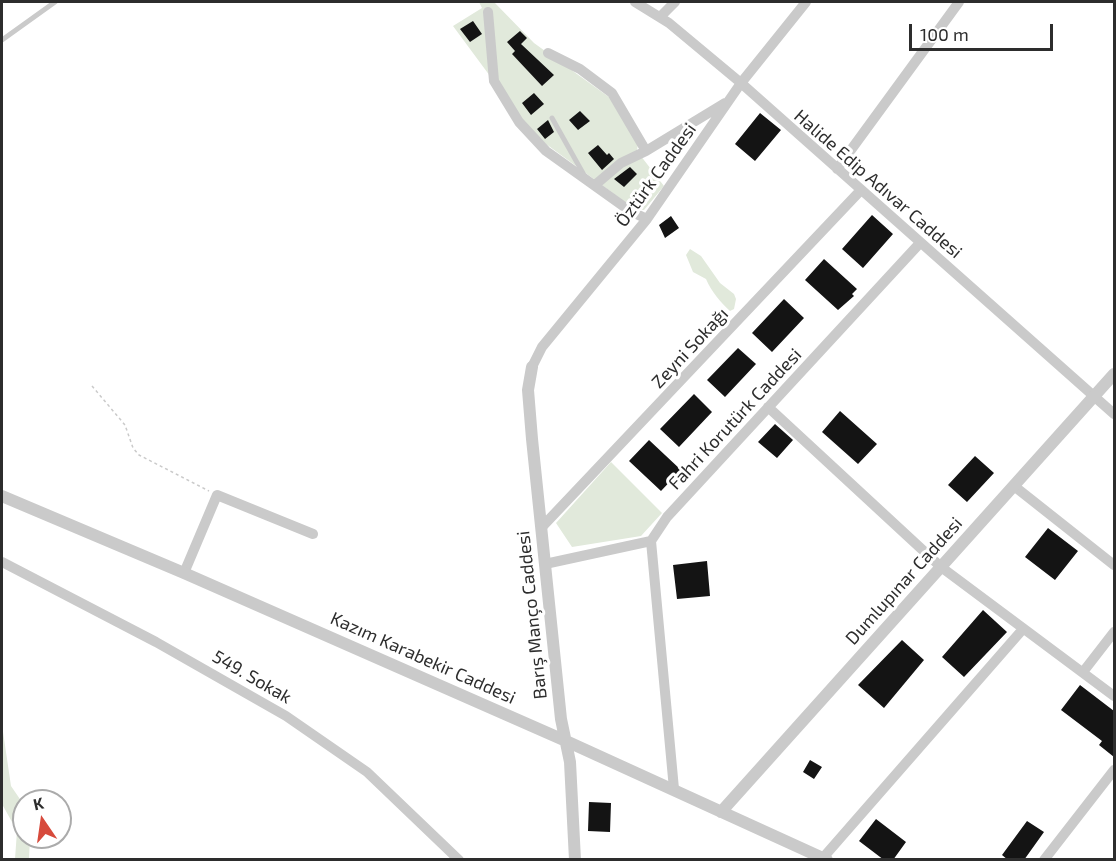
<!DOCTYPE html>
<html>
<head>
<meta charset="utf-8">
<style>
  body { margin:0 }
  #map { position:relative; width:1116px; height:861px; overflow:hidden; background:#fff; font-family:"Exo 2",sans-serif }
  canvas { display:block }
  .frame { position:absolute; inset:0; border:3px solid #2d2d2d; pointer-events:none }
  .north { position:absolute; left:12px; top:789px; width:60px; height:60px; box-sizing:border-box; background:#fff; border:2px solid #ababab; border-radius:50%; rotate:347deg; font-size:16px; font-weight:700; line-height:24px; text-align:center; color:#2d2d2d }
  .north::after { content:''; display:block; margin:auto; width:21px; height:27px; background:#d74a3c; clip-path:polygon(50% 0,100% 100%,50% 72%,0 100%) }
  .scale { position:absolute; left:909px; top:24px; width:144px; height:27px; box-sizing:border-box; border:3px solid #2d2d2d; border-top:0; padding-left:8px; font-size:18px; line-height:21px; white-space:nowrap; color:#2d2d2d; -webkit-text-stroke:4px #fff; paint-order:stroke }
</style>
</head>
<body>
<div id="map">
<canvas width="1116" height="861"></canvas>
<div class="frame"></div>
<div class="north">K</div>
<div class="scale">100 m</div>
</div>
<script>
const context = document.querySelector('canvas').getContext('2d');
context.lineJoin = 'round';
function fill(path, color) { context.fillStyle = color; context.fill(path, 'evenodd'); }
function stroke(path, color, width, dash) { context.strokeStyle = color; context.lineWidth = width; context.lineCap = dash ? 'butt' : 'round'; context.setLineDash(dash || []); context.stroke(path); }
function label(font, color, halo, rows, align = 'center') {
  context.font = font + ' "Exo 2",sans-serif'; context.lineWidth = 6; context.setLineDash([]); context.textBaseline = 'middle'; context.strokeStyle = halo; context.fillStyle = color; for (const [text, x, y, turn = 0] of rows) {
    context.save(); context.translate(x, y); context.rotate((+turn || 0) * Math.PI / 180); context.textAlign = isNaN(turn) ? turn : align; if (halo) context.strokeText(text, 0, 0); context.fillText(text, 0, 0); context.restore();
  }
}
const green = new Path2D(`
  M 479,2 L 494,2 L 534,43 L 613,100 L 638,144 L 637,151 L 664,186 L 644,210 L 636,210 L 546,144 L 524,122 L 453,26 L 482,8 Z
  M 690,249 L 701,256 L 720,283 L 734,294 L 736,299 L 734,309 L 730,311 C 721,303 711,291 706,279 L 693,272 L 686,255 Z
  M 611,462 L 662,513 L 641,536 L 572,547 L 556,523 Z
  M 2,725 L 11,786 L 24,805 L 24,837 L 30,837 L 29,859 L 15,859 L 17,831 L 2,804 Z`);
const building = new Path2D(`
  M 473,21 L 482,34 L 470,42 L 460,29 Z
  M 520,31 L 527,38 L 521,44 L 554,75 L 542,86 L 512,54 L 515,51 L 507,42 Z
  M 534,93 L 544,104 L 531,115 L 522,103 Z
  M 580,111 L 590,121 L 578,130 L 569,120 Z
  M 760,113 L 781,130 L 755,161 L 735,144 Z
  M 548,120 L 554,132 L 545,139 L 537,129 Z
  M 598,145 L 607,155 L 609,153 L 614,159 L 602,170 L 588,153 Z
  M 630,167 L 637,174 L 624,187 L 614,179 Z
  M 872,215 L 893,234 L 863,268 L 842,249 Z
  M 671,216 L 679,228 L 665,238 L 659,225 Z
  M 824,259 L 857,289 L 852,294 L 854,296 L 838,310 L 805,280 Z
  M 784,299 L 804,318 L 772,352 L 752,333 Z
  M 738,348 L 756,364 L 725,397 L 707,380 Z
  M 694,394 L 712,412 L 679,447 L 660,429 Z
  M 840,411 L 877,444 L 858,464 L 822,432 Z
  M 775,424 L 793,440 L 777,458 L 758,442 Z
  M 649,440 L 681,470 L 661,491 L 629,461 Z
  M 975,456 L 994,473 L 967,502 L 948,485 Z
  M 1048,528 L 1078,551 L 1055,580 L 1025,557 Z
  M 707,561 L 710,596 L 677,599 L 673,565 Z
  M 983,610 L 1007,632 L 964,677 L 942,657 Z
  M 902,640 L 924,660 L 884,708 L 858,685 Z
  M 1080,685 L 1114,711 L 1114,757 L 1099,745 L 1102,741 L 1061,710 Z
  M 810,760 L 822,767 L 814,779 L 803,772 Z
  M 589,802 L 611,803 L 610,832 L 588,831 Z
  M 876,819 L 906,842 L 893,860 L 884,860 L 859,841 Z
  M 1027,821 L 1044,832 L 1024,860 L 1008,860 L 1002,855 Z`);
const path = new Path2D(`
  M 92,386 L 125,425 L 133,448 L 139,455 L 209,491`);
const service = new Path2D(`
  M 2,40 L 55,2
  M 552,118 L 584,175`);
const minor = new Path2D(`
  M 635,2 L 669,23 L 741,83 L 1114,414
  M 488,12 L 494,81 L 519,122 L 546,151 L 630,211 L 647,219
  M 660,17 L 675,2
  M 548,53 L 580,69 L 612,93 L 646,151 L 725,103
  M 837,169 L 959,2
  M 595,185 L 621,163 L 646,151
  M 532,367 L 542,347 L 647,219 L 741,83 L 806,2
  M 768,407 L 941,567 L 1114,696
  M 1014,486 L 1114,565
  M 541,528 L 861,190
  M 651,541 L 674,789
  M 2,562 L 156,642 L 286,716 L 367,772 L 459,860
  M 545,564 L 651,541 L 667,517 L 920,243
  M 184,573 L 217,495 L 313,534
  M 1083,672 L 1114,632
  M 821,860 L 1023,629
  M 1044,860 L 1114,770`);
const tertiary = new Path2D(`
  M 532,367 L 528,390 L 532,439 L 561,719 L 570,762 L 575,860
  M 2,496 L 184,573 L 566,741 L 827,860
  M 721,812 L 1114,374`);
const streetNames = [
  ["Öztürk Caddesi",656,175,-54],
  ["Halide Edip Adıvar Caddesi",878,184,41],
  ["Zeyni Sokağı",690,348,-47],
  ["Fahri Korutürk Caddesi",735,419,-47],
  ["Dumlupınar Caddesi",904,581,-48],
  ["Barış Manço Caddesi",532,615,-96],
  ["Kazım Karabekir Caddesi",423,658,24],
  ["549. Sokak",252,677,30]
];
fill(green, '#e1e9db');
fill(building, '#141414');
stroke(path, '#cacaca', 1.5, [3, 3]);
stroke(service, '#cacaca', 5);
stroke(minor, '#cacaca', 10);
stroke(tertiary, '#cacaca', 12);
label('18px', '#2d2d2d', '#fff', streetNames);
</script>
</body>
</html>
